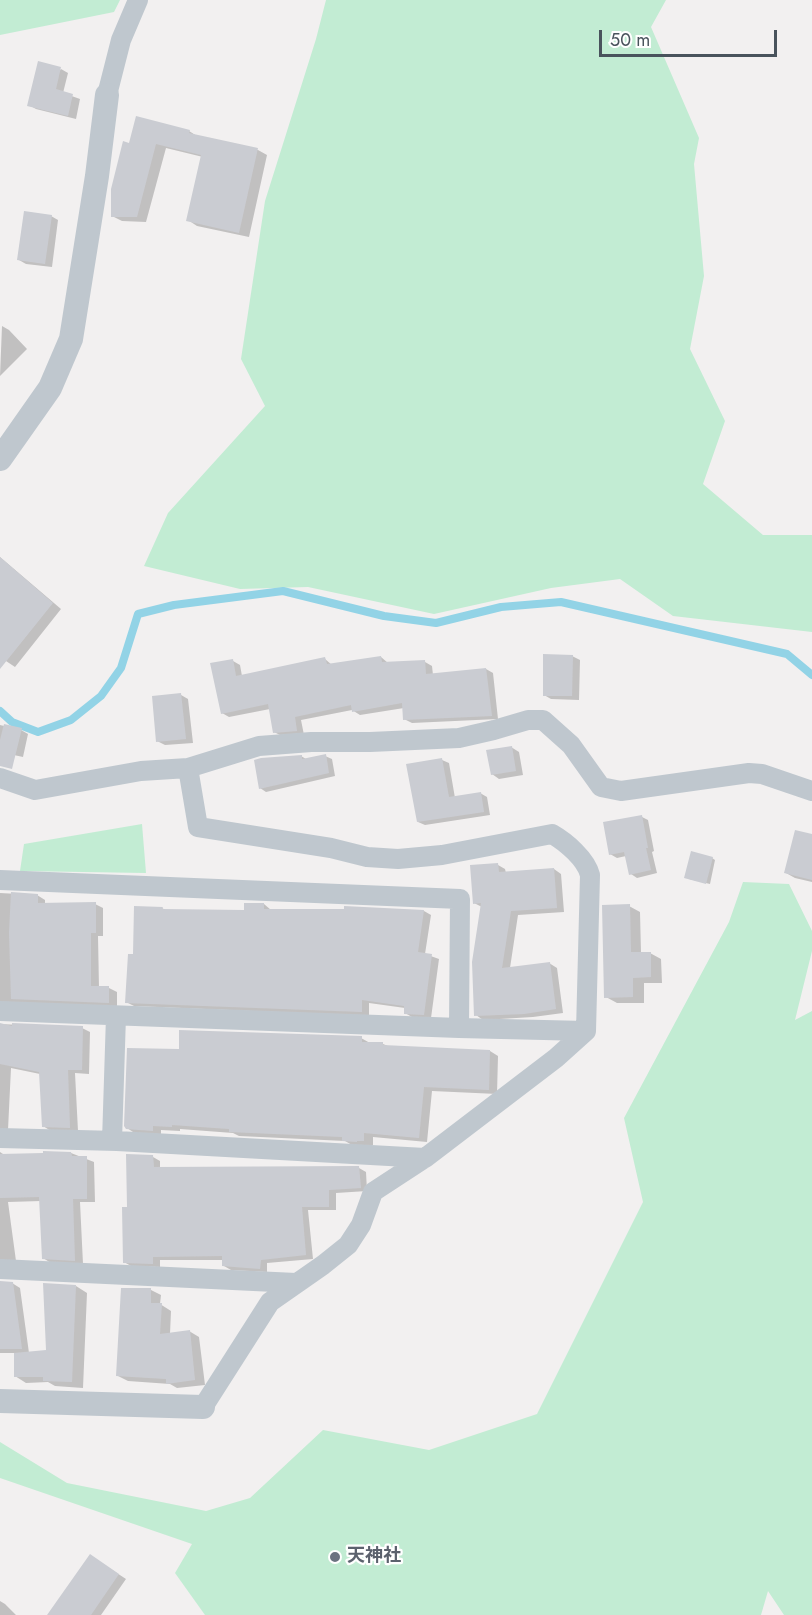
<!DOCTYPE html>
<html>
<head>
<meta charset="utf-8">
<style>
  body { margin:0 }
  #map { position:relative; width:812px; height:1615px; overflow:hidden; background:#f2f0f0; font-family:Jost,sans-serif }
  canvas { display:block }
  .scale { position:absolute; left:599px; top:30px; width:178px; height:27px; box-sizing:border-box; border:3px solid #49535c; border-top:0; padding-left:8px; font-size:18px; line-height:21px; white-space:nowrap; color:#49535c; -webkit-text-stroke:4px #fff; paint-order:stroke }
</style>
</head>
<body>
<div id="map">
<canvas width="812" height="1615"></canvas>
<div class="scale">50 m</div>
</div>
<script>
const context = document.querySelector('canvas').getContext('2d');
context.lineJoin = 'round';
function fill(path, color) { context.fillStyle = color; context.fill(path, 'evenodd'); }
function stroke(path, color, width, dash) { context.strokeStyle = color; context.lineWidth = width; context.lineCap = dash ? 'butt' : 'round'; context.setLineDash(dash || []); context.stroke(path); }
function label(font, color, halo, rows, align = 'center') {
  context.font = font + ' Jost,"Noto Sans JP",sans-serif'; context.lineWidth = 4.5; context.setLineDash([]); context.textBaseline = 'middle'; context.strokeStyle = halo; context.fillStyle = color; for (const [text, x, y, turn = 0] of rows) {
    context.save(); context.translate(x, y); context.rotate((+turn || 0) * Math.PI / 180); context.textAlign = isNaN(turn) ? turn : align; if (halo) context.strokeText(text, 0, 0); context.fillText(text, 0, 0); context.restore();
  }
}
const green = new Path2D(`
  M 0,0 L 120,0 L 114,12 L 0,35 Z
  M 326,0 L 666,0 L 651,27 L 699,138 L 694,164 L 704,276 L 690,349 L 725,421 L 703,484 L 763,535 L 812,535 L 812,632 L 673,616 L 620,579 L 551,588 L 434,614 L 308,587 L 240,589 L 144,566 L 168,513 L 265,406 L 241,359 L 265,201 L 316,39 Z
  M 142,824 L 146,873 L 20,871 L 24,844 Z
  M 743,882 L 789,884 L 812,931 L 812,951 L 795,1020 L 812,1011 L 812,1615 L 784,1615 L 768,1591 L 761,1615 L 205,1615 L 175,1573 L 192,1544 L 0,1478 L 0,1442 L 67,1483 L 206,1511 L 250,1498 L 323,1430 L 429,1450 L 537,1414 L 643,1202 L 624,1118 L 729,922 Z`);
const shadow = new Path2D(`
  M 61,69 L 68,73 L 63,93 L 80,99 L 76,119 L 36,109 L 29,105 Z
  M 189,131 L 197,136 L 258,150 L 267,155 L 249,237 L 197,226 L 188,220 L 203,157 L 166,148 L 146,222 L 122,221 L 112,216 L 130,145 Z
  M 51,216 L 58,220 L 52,267 L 26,264 L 19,260 Z
  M 2,326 L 9,330 L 27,349 L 0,376 Z
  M 0,557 L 61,609 L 15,667 L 0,657 Z
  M 572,656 L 580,660 L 579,700 L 551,699 L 544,695 Z
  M 381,657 L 388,663 L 425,662 L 432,666 L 433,675 L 486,669 L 493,673 L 498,719 L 412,723 L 404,719 L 404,708 L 360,715 L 352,710 L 301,720 L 304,735 L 282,736 L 274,732 L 270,709 L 229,717 L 222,713 L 233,661 L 240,665 L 242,676 L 325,659 L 332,665 Z
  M 181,695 L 188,699 L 193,743 L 165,745 L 157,741 Z
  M 0,725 L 21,730 L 28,734 L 23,757 L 0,752 Z
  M 511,747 L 519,752 L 523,775 L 499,779 L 492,774 Z
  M 301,756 L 306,759 L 325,756 L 332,759 L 335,776 L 266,792 L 260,788 Z
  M 442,760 L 449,763 L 455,798 L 480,793 L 487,797 L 490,815 L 425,825 L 418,822 Z
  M 642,817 L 648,820 L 654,851 L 652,852 L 657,873 L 637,878 L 631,874 L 626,856 L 617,858 L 610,854 Z
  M 812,836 L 812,882 L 795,878 L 786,873 Z
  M 712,858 L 715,860 L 710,884 L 689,879 Z
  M 498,865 L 505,869 L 506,873 L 554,869 L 561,874 L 564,912 L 518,915 L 510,968 L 549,963 L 557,968 L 563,1013 L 533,1017 L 483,1020 L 476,1015 L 482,907 L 474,903 Z
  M 0,893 L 37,895 L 45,900 L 45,904 L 95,904 L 103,908 L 103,936 L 98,936 L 99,988 L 109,988 L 117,992 L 117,1007 L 0,1007 Z
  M 264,904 L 271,910 L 345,911 L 345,908 L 424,911 L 431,915 L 425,954 L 439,959 L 431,1018 L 412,1017 L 405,1013 L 405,1008 L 369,1003 L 369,1016 L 134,1006 L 126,1002 L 134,956 L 162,908 L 167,911 L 245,912 Z
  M 629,906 L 640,912 L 641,953 L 650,953 L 661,959 L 662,983 L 644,983 L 644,1003 L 617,1003 L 606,997 Z
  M 0,1024 L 82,1028 L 90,1032 L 89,1074 L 75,1073 L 78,1131 L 51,1131 L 43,1126 L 40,1074 L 11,1068 L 8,1130 L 0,1134 Z
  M 361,1038 L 370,1043 L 383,1044 L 388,1046 L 490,1051 L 498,1056 L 497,1094 L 432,1091 L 427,1142 L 373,1137 L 373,1145 L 365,1146 L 352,1145 L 345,1141 L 239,1136 L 233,1133 L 180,1129 L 180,1131 L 161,1130 L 161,1135 L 136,1134 L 127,1128 L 180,1050 Z
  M 0,1152 L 6,1156 L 71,1153 L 94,1162 L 95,1202 L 80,1202 L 83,1264 L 51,1263 L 43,1258 L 41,1201 L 8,1202 L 16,1261 L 0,1264 Z
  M 153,1157 L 160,1161 L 160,1169 L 359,1168 L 366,1172 L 367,1191 L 336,1193 L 336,1210 L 308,1210 L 313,1259 L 267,1263 L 267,1272 L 231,1270 L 224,1266 L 224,1260 L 160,1260 L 160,1267 L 131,1266 L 124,1262 L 128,1209 Z
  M 0,1282 L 12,1283 L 20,1288 L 29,1353 L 47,1352 L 76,1286 L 87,1293 L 83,1388 L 55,1386 L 48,1382 L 26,1383 L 15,1376 L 15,1353 L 0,1353 Z
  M 151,1290 L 161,1295 L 160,1304 L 171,1311 L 170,1334 L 189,1331 L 199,1337 L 205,1385 L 177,1388 L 170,1384 L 128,1381 L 118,1376 Z
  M 97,1560 L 126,1579 L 101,1615 L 62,1615 Z
  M 0,1601 L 5,1604 L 16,1615 L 0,1615 Z`);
const stream = new Path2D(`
  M 0,711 L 12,722 L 38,732 L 71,720 L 101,696 L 121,668 L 138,614 L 174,605 L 283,591 L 384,616 L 436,623 L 501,607 L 561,602 L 787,654 L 812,675`);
const building = new Path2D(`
  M 38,61 L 61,67 L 56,89 L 73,94 L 68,116 L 27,106 Z
  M 136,116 L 190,130 L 189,133 L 258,148 L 239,233 L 186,221 L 201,155 L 156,144 L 137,217 L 111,217 L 111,189 L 123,141 L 129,143 Z
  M 24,211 L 52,215 L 45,264 L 17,260 Z
  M 0,557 L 53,603 L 0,669 Z
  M 543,654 L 573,655 L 572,696 L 543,696 Z
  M 381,656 L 382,662 L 425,660 L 426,674 L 486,668 L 492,716 L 403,720 L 402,703 L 352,712 L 351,705 L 295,717 L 297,731 L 273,733 L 268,704 L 221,714 L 210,663 L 233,659 L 236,676 L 325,657 L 327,664 Z
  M 181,693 L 186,739 L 156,742 L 152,696 Z
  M 4,724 L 22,728 L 12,769 L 0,766 L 0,740 Z
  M 512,746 L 516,771 L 491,775 L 486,750 Z
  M 326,754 L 329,773 L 259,789 L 254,760 L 261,758 L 302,755 L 302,759 Z
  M 442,758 L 449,797 L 481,792 L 484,812 L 417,822 L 406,764 Z
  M 642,815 L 648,848 L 646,848 L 651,870 L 629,875 L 624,852 L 609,855 L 603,822 Z
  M 795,830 L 812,834 L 812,880 L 784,873 Z
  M 691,851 L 713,857 L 706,884 L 684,878 Z
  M 498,863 L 499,872 L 554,868 L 557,908 L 511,911 L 502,968 L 550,962 L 556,1009 L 524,1014 L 474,1016 L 472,962 L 481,903 L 473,904 L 470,865 Z
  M 11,892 L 38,894 L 38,903 L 96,902 L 96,933 L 91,933 L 91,986 L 109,986 L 109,1003 L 11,999 L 9,933 Z
  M 244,903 L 264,903 L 264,909 L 344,909 L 344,906 L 424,910 L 418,952 L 432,954 L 424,1015 L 404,1014 L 404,1006 L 362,1000 L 362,1012 L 125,1003 L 128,954 L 133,954 L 134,906 L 163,907 L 162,909 L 244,910 Z
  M 630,904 L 631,952 L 651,952 L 651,977 L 633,978 L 633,997 L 604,998 L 602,905 Z
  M 0,1023 L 12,1026 L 12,1023 L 83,1026 L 82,1070 L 68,1070 L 70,1128 L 42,1127 L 39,1072 L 0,1064 Z
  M 179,1030 L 362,1036 L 362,1042 L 383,1042 L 383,1045 L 490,1050 L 489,1090 L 424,1087 L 419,1138 L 364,1133 L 364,1141 L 357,1141 L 357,1142 L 342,1141 L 342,1137 L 229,1132 L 229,1129 L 172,1125 L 172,1127 L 153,1126 L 153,1131 L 126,1129 L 124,1126 L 127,1048 L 179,1049 Z
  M 43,1151 L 71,1152 L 72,1156 L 87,1156 L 87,1199 L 73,1199 L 75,1261 L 42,1259 L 39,1197 L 0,1198 L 0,1154 L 43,1153 Z
  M 126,1154 L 153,1155 L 154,1167 L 359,1166 L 361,1188 L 329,1190 L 329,1207 L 302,1207 L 306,1255 L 261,1260 L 260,1269 L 222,1266 L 222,1256 L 153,1257 L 153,1264 L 123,1263 L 122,1207 L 127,1207 Z
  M 0,1281 L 13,1282 L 22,1349 L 0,1349 Z
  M 43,1283 L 76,1285 L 72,1382 L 43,1381 L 43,1377 L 14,1377 L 14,1353 L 46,1350 Z
  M 121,1288 L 151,1288 L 151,1303 L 162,1303 L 160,1334 L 190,1330 L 195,1380 L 166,1384 L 166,1379 L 116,1376 Z
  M 90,1554 L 119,1574 L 91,1615 L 47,1615 Z`);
const minor = new Path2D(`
  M 107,95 L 121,40 L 138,0
  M 188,768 L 259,746 L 311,742 L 370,742 L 459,738 L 494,730 L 528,720 L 543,720 L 571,745 L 601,787 L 621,791 L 749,773 L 762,774 L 812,791
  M 0,778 L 35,790 L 141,771 L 188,768 L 198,827 L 331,848 L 367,857 L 398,859 L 442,855 L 552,834 C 566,842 586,859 590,875 L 586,1031 L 556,1058 L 425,1158 L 373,1192 L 361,1225 L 348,1245 L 323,1265 L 270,1302 L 203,1407
  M 0,880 L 460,899 L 459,1028
  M 0,1011 L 459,1028 L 586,1031
  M 0,1138 L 117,1141 L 425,1158
  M 112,1141 L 116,1016
  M 0,1269 L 296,1283`);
const tertiary = new Path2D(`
  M 0,459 L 50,388 L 71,339 L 97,176 L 107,95
  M 0,1401 L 203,1407`);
const markers = [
  [335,1557,6,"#6b7280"]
];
const worshipNames = [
  ["天神社",347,1557]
];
fill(green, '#c2ecd3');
fill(shadow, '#0003');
stroke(stream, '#92d3e6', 8);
fill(building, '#caccd2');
stroke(minor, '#bfc7ce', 20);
stroke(tertiary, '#bfc7ce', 24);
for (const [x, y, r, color] of markers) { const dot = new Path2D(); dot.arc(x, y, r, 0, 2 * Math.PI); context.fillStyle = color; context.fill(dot); stroke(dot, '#fff', 2); }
label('bold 18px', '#5b616d', '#fff', worshipNames, 'left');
</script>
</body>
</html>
